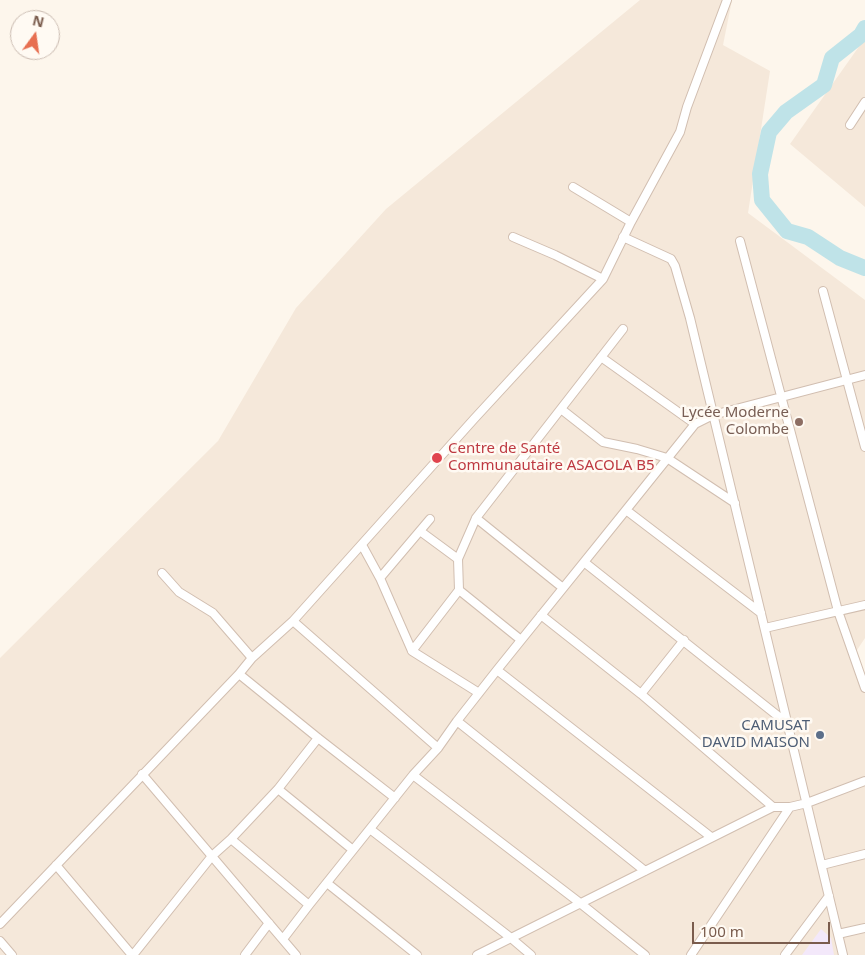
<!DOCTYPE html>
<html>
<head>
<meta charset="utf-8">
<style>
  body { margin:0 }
  #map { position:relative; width:865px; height:955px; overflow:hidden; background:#fdf6ec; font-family:"Noto Sans",sans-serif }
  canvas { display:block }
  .north { position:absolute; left:10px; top:10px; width:50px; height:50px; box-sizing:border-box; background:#fffaf3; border:1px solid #cabbb1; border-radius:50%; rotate:14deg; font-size:14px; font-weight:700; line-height:20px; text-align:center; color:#7a5c4d }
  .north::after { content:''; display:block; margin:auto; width:18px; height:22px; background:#e76f51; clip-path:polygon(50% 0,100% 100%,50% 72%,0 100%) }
  .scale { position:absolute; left:692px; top:922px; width:138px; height:22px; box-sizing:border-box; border:2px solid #7a5c4d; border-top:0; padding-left:6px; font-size:15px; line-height:18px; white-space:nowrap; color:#7a5c4d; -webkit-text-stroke:4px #fffaf3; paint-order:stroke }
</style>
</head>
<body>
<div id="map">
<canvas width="865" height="955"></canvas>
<div class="north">N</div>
<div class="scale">100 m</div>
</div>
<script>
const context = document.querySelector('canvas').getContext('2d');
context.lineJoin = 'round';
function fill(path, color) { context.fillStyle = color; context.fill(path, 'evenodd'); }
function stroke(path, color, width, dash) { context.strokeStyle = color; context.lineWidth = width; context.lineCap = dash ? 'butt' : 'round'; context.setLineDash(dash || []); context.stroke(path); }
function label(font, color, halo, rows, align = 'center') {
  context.font = font + ' "Noto Sans",sans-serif'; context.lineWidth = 5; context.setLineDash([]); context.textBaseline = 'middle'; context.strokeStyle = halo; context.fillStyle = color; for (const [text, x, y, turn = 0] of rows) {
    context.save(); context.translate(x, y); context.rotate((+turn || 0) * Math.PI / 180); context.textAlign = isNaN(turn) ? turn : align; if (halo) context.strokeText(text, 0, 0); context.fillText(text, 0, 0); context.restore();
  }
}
const residential = new Path2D(`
  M 640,0 L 732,0 L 723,45 L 770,71 L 748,213 L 865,300 L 865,638 L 855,653 L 865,694 L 865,955 L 0,955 L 0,658 L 218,441 L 296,308 L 386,209 Z
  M 865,38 L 865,207 L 790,144 Z`);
const education = new Path2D(`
  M 821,929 L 831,938 L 834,955 L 802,955 Z`);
const river = new Path2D(`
  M 865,28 L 861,35 L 832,58 L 824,85 L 786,112 L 769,132 L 760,174 L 762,200 L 787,231 L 808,237 L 840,258 L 865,268`);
const street = new Path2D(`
  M 850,125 L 865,102
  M 573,187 L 631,222
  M 513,237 L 555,255 L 603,279
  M 623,237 L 671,259 L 675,266 L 690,318 L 843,955
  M 740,241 L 838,611 L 865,688
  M 823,291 L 865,447
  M 601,357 L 695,424
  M 561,409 L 603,442 L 637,449 L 667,458 L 735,503
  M 626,510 L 761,613
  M 476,518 L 563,588
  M 362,545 L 380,578 L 412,651 L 479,693
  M 458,559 L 476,518 L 623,329
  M 584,562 L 788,724
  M 162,573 L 179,592 L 213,613 L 252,658
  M 380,578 L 430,519
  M 459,590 L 521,640
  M 541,615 L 641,694 L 773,807 L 790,807
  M 293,621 L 438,748
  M 765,628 L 865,605
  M 412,651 L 459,590 L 458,559 L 420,531
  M 497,670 L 711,837
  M 239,674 L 318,738 L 395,798
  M 641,694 L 684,640
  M 457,721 L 645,871
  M 142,774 L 296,955
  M 413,775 L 580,903 L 645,955
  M 278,789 L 353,850
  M 370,829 L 511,938 L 531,955
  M 231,839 L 309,905
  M 56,865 L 132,955
  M 822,865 L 865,854
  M 327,883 L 417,955
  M 0,924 L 239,674 L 252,658 L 293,621 L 474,419 L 603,279 L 631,222 L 680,132 L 687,107 L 727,0
  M 838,934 L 865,928
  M 283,939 L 309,905 L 413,775 L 438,748 L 457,721 L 497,670 L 626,510 L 695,424 L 713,415 L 865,375
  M 0,941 L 12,955
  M 133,955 L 212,856 L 231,839 L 278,789 L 318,738
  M 245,955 L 269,923
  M 477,955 L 773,807
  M 691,955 L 790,807 L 807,803 L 865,781
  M 785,955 L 829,896`);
const markers = [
  [799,422,5,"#8d6e63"],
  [437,458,6,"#e0444e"],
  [820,735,5,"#5c6f8a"]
];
const educationNames = [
  ["Lycée Moderne",789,413],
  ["Colombe",789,430]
];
const healthNames = [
  ["Centre de Santé",448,449],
  ["Communautaire ASACOLA B5",448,466]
];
const serviceNames = [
  ["CAMUSAT",810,726],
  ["DAVID MAISON",810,743]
];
fill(residential, '#f5e8da');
fill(education, '#f3e8fa');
stroke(river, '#bfe3e8', 16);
stroke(street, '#d1beb0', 10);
stroke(street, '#fff', 8);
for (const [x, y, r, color] of markers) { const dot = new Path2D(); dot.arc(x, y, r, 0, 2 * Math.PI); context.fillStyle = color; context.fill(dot); stroke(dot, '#fffaf3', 2); }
label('15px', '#785e54', '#fffaf3', educationNames, 'right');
label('15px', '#be3a42', '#fffaf3', healthNames, 'left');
label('15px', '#4e5e75', '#fffaf3', serviceNames, 'right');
</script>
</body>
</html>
